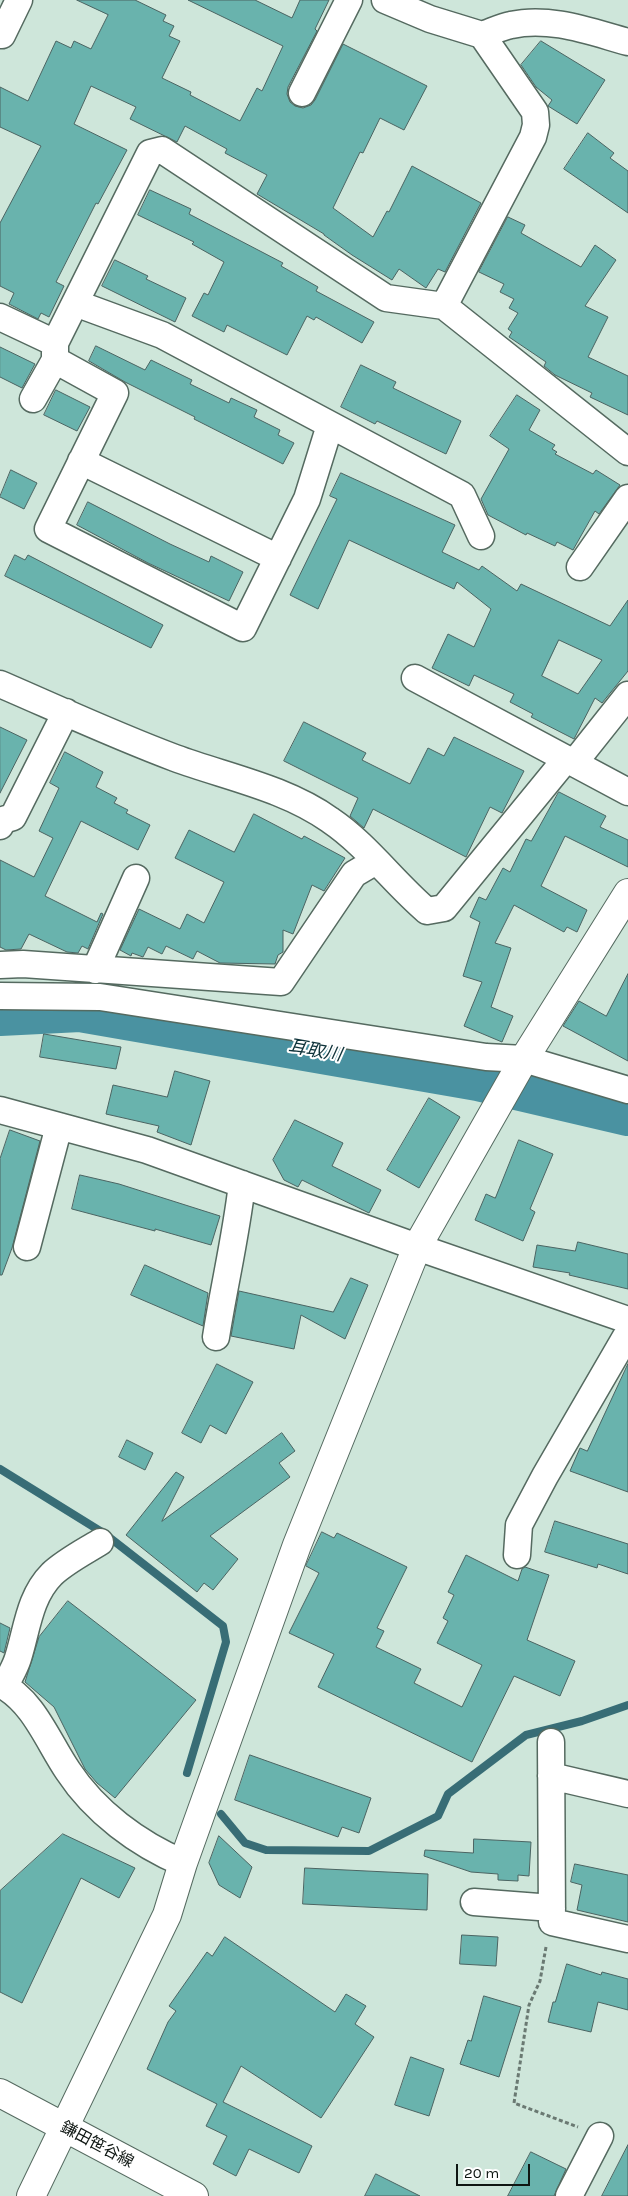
<!DOCTYPE html>
<html>
<head>
<meta charset="utf-8">
<style>
  body { margin:0 }
  #map { position:relative; width:628px; height:2196px; overflow:hidden; background:#cee6da; font-family:Karla,sans-serif }
  canvas { display:block }
  .scale { position:absolute; left:456px; top:2164px; width:74px; height:22px; box-sizing:border-box; border:2px solid #0e1612; border-top:0; padding-left:6px; font-size:15px; line-height:18px; white-space:nowrap; color:#0e1612; -webkit-text-stroke:4px #fff; paint-order:stroke }
</style>
</head>
<body>
<div id="map">
<canvas width="628" height="2196"></canvas>
<div class="scale">20 m</div>
</div>
<script>
const context = document.querySelector('canvas').getContext('2d');
context.lineJoin = 'round';
function stroke(path, color, width, dash) { context.strokeStyle = color; context.lineWidth = width; context.lineCap = dash ? 'butt' : 'round'; context.setLineDash(dash || []); context.stroke(path); }
function fill(path, color) { context.fillStyle = color; context.fill(path, 'evenodd'); }
function label(font, color, halo, rows, align = 'center') {
  context.font = font + ' Karla,"Noto Sans JP",sans-serif'; context.lineWidth = 4; context.setLineDash([]); context.textBaseline = 'middle'; context.strokeStyle = halo; context.fillStyle = color; for (const [text, x, y, turn = 0] of rows) {
    context.save(); context.translate(x, y); context.rotate((+turn || 0) * Math.PI / 180); context.textAlign = isNaN(turn) ? turn : align; if (halo) context.strokeText(text, 0, 0); context.fillText(text, 0, 0); context.restore();
  }
}
const stream = new Path2D(`
  M 0,1469 L 105,1534 L 223,1626 L 226,1642 L 187,1773
  M 221,1814 L 245,1843 L 266,1850 L 369,1851 L 438,1816 L 448,1794 L 526,1735 L 582,1721 L 628,1705`);
const river = new Path2D(`
  M 0,1014 L 80,1010 L 478,1079 L 628,1114`);
const building = new Path2D(`
  M 77,0 L 135,0 L 166,15 L 163,21 L 174,26 L 169,36 L 180,41 L 162,78 L 191,92 L 190,95 L 240,121 L 257,88 L 262,91 L 283,46 L 188,0 L 255,0 L 292,18 L 300,0 L 329,0 L 315,29 L 317,31 L 288,87 L 287,94 L 290,102 L 295,106 L 303,108 L 311,105 L 315,100 L 343,44 L 427,86 L 404,130 L 380,118 L 363,153 L 360,152 L 333,208 L 373,237 L 387,211 L 389,212 L 412,166 L 481,203 L 445,272 L 438,269 L 426,288 L 399,269 L 392,280 L 352,255 L 324,235 L 324,234 L 257,194 L 267,175 L 225,153 L 227,149 L 185,126 L 177,142 L 130,119 L 136,107 L 91,86 L 74,124 L 127,150 L 98,204 L 96,203 L 56,282 L 64,286 L 49,317 L 41,313 L 38,319 L 9,304 L 14,293 L 0,286 L 0,223 L 41,146 L 0,127 L 0,87 L 28,101 L 56,41 L 71,48 L 74,41 L 91,49 L 108,15 Z
  M 541,41 L 605,80 L 577,124 L 548,106 L 552,100 L 536,87 L 521,65 Z
  M 588,133 L 614,153 L 610,158 L 628,171 L 628,213 L 564,169 Z
  M 150,190 L 191,209 L 189,214 L 283,263 L 281,266 L 318,287 L 316,291 L 374,322 L 362,343 L 316,317 L 314,320 L 307,316 L 287,355 L 227,325 L 224,332 L 192,316 L 204,293 L 208,295 L 224,262 L 192,244 L 194,242 L 138,215 Z
  M 508,217 L 525,225 L 521,233 L 581,267 L 595,245 L 616,260 L 585,306 L 608,317 L 588,357 L 628,376 L 628,415 L 590,397 L 592,393 L 555,375 L 544,366 L 546,362 L 509,337 L 512,332 L 508,329 L 518,313 L 509,308 L 514,299 L 500,292 L 504,284 L 479,272 Z
  M 115,260 L 148,276 L 146,279 L 186,298 L 175,322 L 102,286 Z
  M 96,346 L 145,370 L 151,360 L 192,380 L 190,384 L 229,403 L 231,398 L 257,410 L 254,417 L 280,430 L 278,435 L 294,443 L 283,464 L 194,419 L 195,417 L 125,382 L 89,361 Z
  M 0,347 L 35,364 L 22,388 L 0,377 Z
  M 361,365 L 396,382 L 393,388 L 461,421 L 446,454 L 377,421 L 375,424 L 341,407 Z
  M 56,390 L 90,407 L 77,431 L 44,415 Z
  M 517,395 L 540,410 L 529,430 L 555,445 L 552,449 L 557,452 L 555,454 L 593,474 L 596,470 L 620,485 L 599,514 L 595,511 L 573,550 L 557,542 L 555,546 L 527,533 L 526,535 L 488,515 L 481,499 L 509,449 L 490,436 Z
  M 11,470 L 37,483 L 24,509 L 0,497 Z
  M 341,473 L 455,525 L 442,552 L 479,570 L 482,566 L 517,591 L 521,584 L 610,626 L 628,600 L 628,671 L 602,703 L 595,698 L 574,739 L 531,717 L 533,714 L 510,702 L 514,694 L 474,675 L 469,686 L 432,668 L 448,634 L 474,647 L 491,609 L 457,582 L 454,589 L 349,540 L 318,609 L 290,595 L 337,499 L 330,496 ZM 559,640 L 602,660 L 578,694 L 542,676 Z
  M 88,502 L 170,544 L 209,562 L 211,556 L 243,572 L 229,601 L 148,563 L 77,525 Z
  M 15,555 L 25,560 L 28,555 L 163,625 L 151,648 L 5,576 Z
  M 304,722 L 366,753 L 362,760 L 410,784 L 428,748 L 444,756 L 454,737 L 524,771 L 502,813 L 490,807 L 466,857 L 373,809 L 364,828 L 350,816 L 358,798 L 284,761 Z
  M 0,727 L 27,740 L 0,793 Z
  M 65,752 L 103,772 L 96,787 L 117,798 L 114,803 L 128,810 L 126,813 L 150,825 L 138,850 L 81,821 L 45,896 L 97,922 L 101,913 L 103,914 L 88,949 L 82,946 L 78,953 L 67,952 L 29,934 L 21,949 L 6,950 L 0,947 L 0,860 L 34,877 L 53,838 L 39,831 L 59,788 L 50,783 Z
  M 559,792 L 606,816 L 600,827 L 628,840 L 628,867 L 565,836 L 541,886 L 587,910 L 577,932 L 567,927 L 564,932 L 514,905 L 495,943 L 511,948 L 491,1007 L 513,1016 L 502,1042 L 464,1026 L 482,982 L 463,976 L 480,922 L 470,917 L 479,897 L 486,900 L 503,868 L 510,872 L 526,839 L 531,841 Z
  M 254,814 L 302,839 L 304,836 L 345,858 L 324,891 L 312,885 L 293,934 L 283,930 L 283,952 L 278,955 L 275,964 L 220,963 L 197,951 L 193,959 L 166,946 L 162,954 L 148,947 L 143,957 L 132,953 L 131,956 L 120,950 L 139,909 L 180,929 L 187,914 L 204,923 L 224,882 L 175,858 L 189,830 L 234,852 Z
  M 628,974 L 628,1061 L 563,1026 L 579,1001 L 606,1016 Z
  M 44,1034 L 121,1047 L 116,1069 L 40,1057 Z
  M 175,1071 L 210,1081 L 191,1145 L 157,1132 L 159,1126 L 106,1114 L 113,1085 L 167,1097 Z
  M 429,1098 L 460,1117 L 419,1188 L 387,1170 Z
  M 295,1120 L 343,1143 L 332,1166 L 381,1190 L 369,1213 L 302,1180 L 298,1187 L 284,1180 L 273,1160 Z
  M 10,1130 L 40,1141 L 12,1248 L 2,1275 L 0,1275 L 0,1159 Z
  M 519,1140 L 553,1154 L 530,1209 L 535,1212 L 523,1241 L 475,1220 L 486,1194 L 495,1198 Z
  M 80,1175 L 119,1184 L 220,1216 L 211,1245 L 155,1229 L 155,1231 L 72,1209 Z
  M 578,1242 L 628,1254 L 628,1289 L 569,1275 L 570,1273 L 533,1267 L 537,1245 L 575,1251 Z
  M 145,1265 L 208,1293 L 203,1326 L 131,1295 Z
  M 351,1278 L 368,1285 L 345,1339 L 301,1315 L 294,1349 L 231,1336 L 239,1291 L 333,1312 Z
  M 217,1364 L 253,1382 L 226,1434 L 210,1425 L 201,1443 L 182,1433 Z
  M 628,1364 L 628,1492 L 570,1471 L 580,1448 L 587,1451 Z
  M 282,1433 L 295,1451 L 279,1463 L 290,1477 L 210,1536 L 238,1559 L 213,1590 L 204,1583 L 197,1592 L 126,1535 L 176,1472 L 184,1477 L 162,1521 Z
  M 127,1440 L 153,1453 L 145,1470 L 119,1457 Z
  M 555,1521 L 628,1544 L 628,1574 L 598,1564 L 597,1568 L 545,1552 Z
  M 322,1532 L 334,1538 L 337,1533 L 407,1567 L 377,1628 L 384,1631 L 376,1647 L 421,1669 L 414,1683 L 462,1707 L 482,1665 L 437,1643 L 448,1621 L 443,1618 L 454,1595 L 448,1592 L 466,1555 L 518,1581 L 522,1569 L 525,1567 L 549,1575 L 527,1640 L 575,1661 L 560,1696 L 514,1676 L 472,1762 L 318,1687 L 334,1654 L 289,1633 L 319,1573 L 306,1566 Z
  M 68,1601 L 196,1700 L 115,1798 L 97,1783 L 85,1769 L 54,1707 L 25,1682 L 39,1637 Z
  M 0,1623 L 10,1628 L 4,1653 L 0,1651 Z
  M 250,1755 L 371,1798 L 359,1833 L 342,1827 L 338,1837 L 235,1800 Z
  M 63,1834 L 135,1868 L 119,1898 L 81,1878 L 22,2003 L 0,1992 L 0,1891 Z
  M 219,1836 L 252,1867 L 240,1898 L 219,1885 L 209,1863 Z
  M 474,1839 L 531,1842 L 529,1876 L 518,1875 L 518,1881 L 498,1880 L 498,1874 L 471,1872 L 424,1856 L 425,1850 L 473,1853 Z
  M 575,1864 L 628,1875 L 628,1922 L 577,1910 L 582,1885 L 571,1882 Z
  M 305,1868 L 428,1874 L 427,1910 L 303,1904 Z
  M 462,1935 L 498,1937 L 496,1966 L 460,1964 Z
  M 225,1937 L 335,2012 L 346,1994 L 366,2006 L 355,2024 L 374,2037 L 321,2118 L 241,2066 L 223,2102 L 312,2146 L 299,2173 L 249,2149 L 236,2176 L 213,2164 L 227,2136 L 206,2126 L 217,2104 L 147,2069 L 168,2022 L 176,2011 L 169,2006 L 207,1952 L 212,1956 Z
  M 567,1964 L 601,1975 L 602,1972 L 628,1979 L 628,2010 L 598,2002 L 591,2032 L 548,2022 L 553,2002 L 555,2002 Z
  M 484,1996 L 521,2007 L 499,2077 L 460,2064 L 468,2040 L 471,2041 Z
  M 411,2057 L 444,2069 L 429,2116 L 395,2105 Z
  M 628,2145 L 628,2196 L 602,2196 Z
  M 531,2152 L 566,2169 L 554,2196 L 508,2196 Z
  M 376,2174 L 420,2196 L 365,2196 Z`);
const path = new Path2D(`
  M 546,1947 L 540,1981 L 529,2005 L 514,2103 L 578,2127`);
const minor = new Path2D(`
  M 385,0 L 430,19 L 482,35 L 535,112 L 536,125 L 533,137 L 444,306
  M 2,35 L 19,0
  M 482,35 C 491,32 501,27 511,25 C 550,16 591,32 628,42
  M 302,93 L 349,0
  M 75,303 L 162,335 L 462,495 L 481,536
  M 0,317 L 55,343 L 150,153 L 162,150 L 386,298 L 444,306 L 628,452
  M 55,343 L 55,360 L 115,393 L 48,529 L 243,628 L 307,499 L 330,425
  M 33,399 L 55,360
  M 81,461 L 278,558
  M 580,567 L 628,498
  M 415,678 L 628,792
  M 0,684 C 58,709 116,736 175,758 C 227,777 285,788 330,820 C 367,845 393,882 427,911 L 444,908 L 566,759
  M 574,763 L 628,695
  M 0,826 L 3,820 L 13,817 L 66,712
  M 0,965 L 23,964 L 281,982 L 354,874 L 376,861
  M 95,970 L 136,878
  M 0,996 L 100,997 L 486,1057 L 524,1059 L 628,1090
  M 0,1110 L 147,1150 L 417,1247 L 628,1320
  M 27,1247 L 59,1126
  M 216,1337 C 224,1286 236,1236 242,1184
  M 517,1555 L 519,1525 L 545,1476 L 628,1333
  M 0,1684 C 34,1701 48,1742 68,1771 C 95,1812 138,1844 183,1863
  M 5,1686 C 9,1677 15,1668 18,1658 C 27,1630 29,1597 52,1574 C 66,1561 84,1552 100,1542
  M 551,1742 L 552,1922 L 628,1939
  M 551,1776 L 628,1794
  M 474,1902 L 552,1908
  M 569,2196 L 600,2136`);
const tertiary = new Path2D(`
  M 0,2093 L 194,2196
  M 31,2196 L 167,1915 L 183,1863 L 297,1545 L 417,1247 L 524,1059 L 628,893`);
const streetNames = [
  ["鎌田笹谷線",97,2145,28]
];
const waterNames = [
  ["耳取川",315,1051,10]
];
stroke(stream, '#386d76', 8);
stroke(river, '#4a92a1', 44);
fill(building, '#69b3ad');
stroke(building, '#4b6462', 1);
stroke(minor, '#556a60', 29);
stroke(tertiary, '#556a60', 30);
stroke(path, '#6a7972', 3, [4, 2.5]);
stroke(minor, '#fff', 26);
stroke(tertiary, '#fff', 28);
label('16px', '#0e1612', '#fff', streetNames);
label('italic 18px', '#0f333a', '#fff', waterNames);
</script>
</body>
</html>
